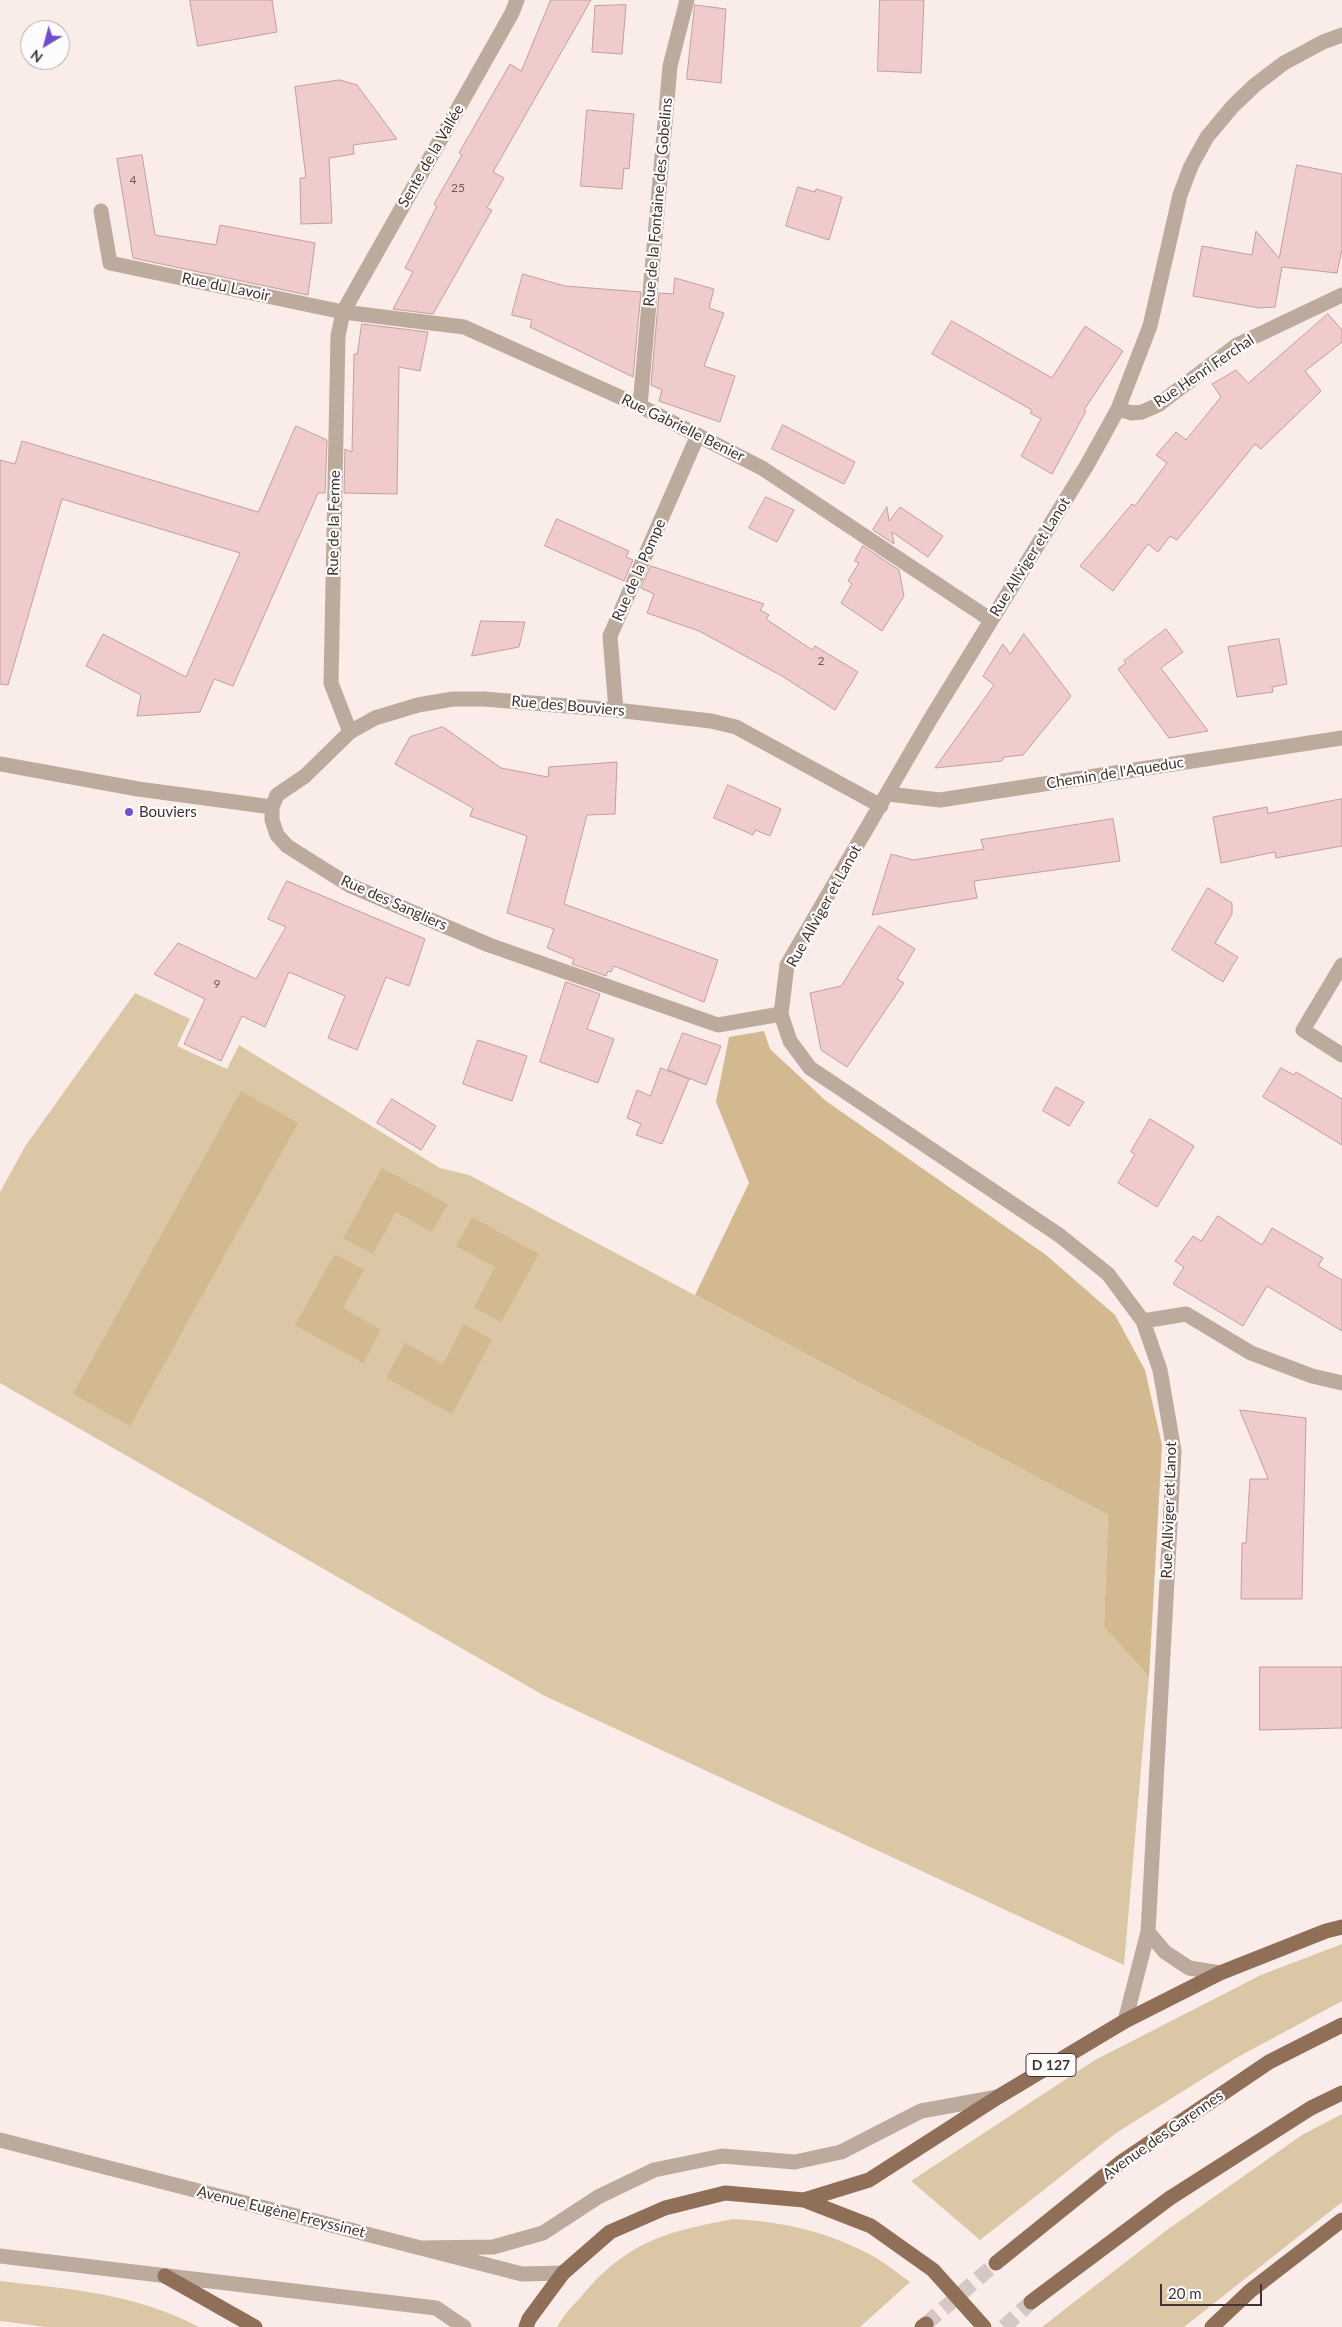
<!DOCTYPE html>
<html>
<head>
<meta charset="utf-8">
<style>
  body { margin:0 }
  #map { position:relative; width:1342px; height:2327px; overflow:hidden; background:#faece8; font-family:Lato,sans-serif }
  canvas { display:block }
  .north { position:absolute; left:20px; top:20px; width:50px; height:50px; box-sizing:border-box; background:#fcfcfc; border:1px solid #b1acaa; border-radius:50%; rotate:217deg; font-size:14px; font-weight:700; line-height:20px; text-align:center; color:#413430 }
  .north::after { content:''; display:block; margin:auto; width:18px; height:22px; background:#704fc9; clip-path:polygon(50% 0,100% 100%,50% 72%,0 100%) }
  .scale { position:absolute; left:1160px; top:2284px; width:102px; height:22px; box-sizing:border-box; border:2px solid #413430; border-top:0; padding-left:6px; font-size:15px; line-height:18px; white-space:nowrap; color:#413430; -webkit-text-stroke:4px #fcfcfc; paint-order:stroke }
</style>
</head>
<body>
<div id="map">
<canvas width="1342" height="2327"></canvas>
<div class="north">N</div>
<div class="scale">20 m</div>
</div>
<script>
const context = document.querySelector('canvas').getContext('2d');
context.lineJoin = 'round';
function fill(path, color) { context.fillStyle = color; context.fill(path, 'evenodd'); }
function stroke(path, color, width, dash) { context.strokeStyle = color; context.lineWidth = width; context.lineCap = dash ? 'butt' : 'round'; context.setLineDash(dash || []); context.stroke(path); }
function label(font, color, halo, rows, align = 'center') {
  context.font = font + ' Lato,sans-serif'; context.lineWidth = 4.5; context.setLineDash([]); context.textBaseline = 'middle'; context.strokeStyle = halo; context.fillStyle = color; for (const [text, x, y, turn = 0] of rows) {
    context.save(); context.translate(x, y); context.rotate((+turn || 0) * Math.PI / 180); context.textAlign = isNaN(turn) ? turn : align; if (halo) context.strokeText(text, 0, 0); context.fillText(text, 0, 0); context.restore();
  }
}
const green = new Path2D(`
  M 135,993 L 190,1019 L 177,1046 L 227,1069 L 239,1045 L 440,1168 L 469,1175 L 1108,1515 L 1104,1627 L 1149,1677 L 1124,1965 L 543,1695 L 0,1383 L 0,1192 L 26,1145 Z
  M 1342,1944 L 1342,2001 L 1236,2058 L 1116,2133 L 980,2240 L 911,2181 L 1095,2060 L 1261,1975 Z
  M 1342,2114 L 1342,2202 L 1184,2327 L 1042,2327 L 1167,2230 L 1302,2135 Z
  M 734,2219 C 783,2222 825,2231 869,2254 C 883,2261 897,2273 910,2282 L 860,2327 L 557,2327 C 563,2316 572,2306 581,2297 C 626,2242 667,2231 734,2219 Z
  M 0,2281 C 73,2290 131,2292 199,2327 L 46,2327 L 0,2321 Z`);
const forest = new Path2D(`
  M 764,1031 L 770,1049 L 826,1101 L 1046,1255 L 1115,1315 L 1145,1370 L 1162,1445 L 1149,1677 L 1104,1627 L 1108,1515 L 695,1295 L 749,1183 L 716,1102 L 729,1037 Z
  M 241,1091 L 298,1123 L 130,1426 L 73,1394 Z
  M 382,1168 L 448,1204 L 432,1232 L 396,1212 L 373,1254 L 343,1238 Z
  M 472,1217 L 539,1254 L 501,1322 L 474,1307 L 495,1267 L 456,1246 Z
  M 335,1254 L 364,1270 L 343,1308 L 381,1330 L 363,1363 L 295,1325 Z
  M 464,1324 L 492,1340 L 452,1414 L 386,1378 L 405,1343 L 443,1364 Z`);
const building = new Path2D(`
  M 190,0 L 272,0 L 277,32 L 198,46 Z
  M 551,0 L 591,0 L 493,172 L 504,178 L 487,208 L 492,210 L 433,314 L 393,309 L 413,272 L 405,268 L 437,206 L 434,204 L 462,155 L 459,153 L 510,64 L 521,71 Z
  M 880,0 L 924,0 L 921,73 L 878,71 Z
  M 626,5 L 622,54 L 592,52 L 595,6 Z
  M 695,5 L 726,9 L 721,83 L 687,79 Z
  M 340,80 L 357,85 L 397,139 L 353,145 L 354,154 L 329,158 L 332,223 L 301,224 L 300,178 L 306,178 L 295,87 Z
  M 587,110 L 634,114 L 629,169 L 624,168 L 622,189 L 581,186 Z
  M 142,155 L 155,235 L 216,245 L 220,225 L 315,243 L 308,295 L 133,258 L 117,159 Z
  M 1297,165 L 1342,174 L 1342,249 L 1337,273 L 1282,267 L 1275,307 L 1259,308 L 1193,296 L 1202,246 L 1252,255 L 1256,231 L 1279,258 Z
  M 798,187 L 815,192 L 816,189 L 842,197 L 829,240 L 786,226 Z
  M 523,274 L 565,286 L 641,292 L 633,377 L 530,327 L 532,320 L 512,315 Z
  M 675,278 L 714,289 L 709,308 L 724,313 L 704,366 L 735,376 L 720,422 L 659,401 L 662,390 L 651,385 L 659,293 L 673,294 Z
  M 1328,314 L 1342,330 L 1342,342 L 1305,371 L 1321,391 L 1261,449 L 1255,444 L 1177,540 L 1170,536 L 1158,552 L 1148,544 L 1113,591 L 1080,566 L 1132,504 L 1135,506 L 1167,463 L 1156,455 L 1176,432 L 1186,440 L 1221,397 L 1212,384 L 1236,370 L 1248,383 Z
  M 952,321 L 1052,378 L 1085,326 L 1123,351 L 1084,410 L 1086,411 L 1052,474 L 1021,456 L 1041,419 L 1030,413 L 1032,410 L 932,354 Z
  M 362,324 L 428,332 L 420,371 L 399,367 L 397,494 L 344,493 L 345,449 L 352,452 L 354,354 L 357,354 Z
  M 783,425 L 855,462 L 844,484 L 772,449 Z
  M 296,426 L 327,440 L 325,493 L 318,493 L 233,686 L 214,679 L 200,712 L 137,716 L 141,695 L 86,666 L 103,634 L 186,677 L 240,553 L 62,499 L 8,685 L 0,684 L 0,460 L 15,464 L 22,441 L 258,512 Z
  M 766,497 L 794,510 L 777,542 L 749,528 Z
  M 887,507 L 889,521 L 900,507 L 943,536 L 928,557 L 892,532 L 894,544 L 873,530 Z
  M 557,519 L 629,551 L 626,557 L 633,560 L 624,581 L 545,546 Z
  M 863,546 L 899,570 L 904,596 L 882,631 L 841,603 L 852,584 L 848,581 L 859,563 L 855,561 Z
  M 651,566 L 764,604 L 760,610 L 769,615 L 766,619 L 812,650 L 815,646 L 858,672 L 835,710 L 782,676 L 699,631 L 647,613 L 654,594 L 641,588 Z
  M 481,621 L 525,622 L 519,647 L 472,656 Z
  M 1166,629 L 1183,652 L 1161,668 L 1208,731 L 1169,738 L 1118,669 L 1126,663 L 1124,661 Z
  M 1024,634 L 1071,696 L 1023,755 L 1004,757 L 1002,761 L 935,768 L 994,685 L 983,676 L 1003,644 L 1010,654 Z
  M 1279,639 L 1287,684 L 1272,687 L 1273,692 L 1237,697 L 1228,647 Z
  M 443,727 L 501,768 L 548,777 L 549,767 L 617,762 L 615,814 L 587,815 L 564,904 L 718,960 L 704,1002 L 614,966 L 611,972 L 608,971 L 606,976 L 572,964 L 574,959 L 547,948 L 554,929 L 507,913 L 527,836 L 470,816 L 473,808 L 395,764 L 410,737 Z
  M 728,785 L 781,809 L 770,836 L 755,830 L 753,835 L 714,818 Z
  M 1342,799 L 1342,846 L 1276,858 L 1275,852 L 1221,863 L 1213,817 L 1267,807 L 1268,813 Z
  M 1113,819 L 1120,861 L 974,881 L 977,898 L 872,915 L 891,854 L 913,860 L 984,849 L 981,840 Z
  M 287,881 L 425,939 L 409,986 L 386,977 L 357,1050 L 328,1038 L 345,996 L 289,972 L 265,1027 L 242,1016 L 221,1061 L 184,1044 L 205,999 L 154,974 L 178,943 L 256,979 L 286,927 L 268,919 Z
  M 1208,888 L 1232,903 L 1232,914 L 1215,943 L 1238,957 L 1223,982 L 1172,950 Z
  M 879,926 L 915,949 L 897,979 L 904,983 L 847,1067 L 821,1050 L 810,993 L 841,986 Z
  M 566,982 L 600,994 L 587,1029 L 614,1039 L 598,1083 L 540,1062 Z
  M 683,1033 L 721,1046 L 706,1085 L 668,1070 Z
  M 478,1040 L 527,1056 L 512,1101 L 463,1084 Z
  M 661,1068 L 689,1079 L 662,1144 L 636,1135 L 641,1124 L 627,1118 L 637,1090 L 650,1096 Z
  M 1281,1068 L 1294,1075 L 1296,1072 L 1342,1099 L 1342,1145 L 1263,1097 Z
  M 1056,1087 L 1084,1102 L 1069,1126 L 1043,1111 Z
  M 392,1099 L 436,1126 L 421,1150 L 377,1123 Z
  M 1150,1119 L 1194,1146 L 1157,1207 L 1118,1183 L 1135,1154 L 1131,1152 Z
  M 1218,1216 L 1262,1245 L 1272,1228 L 1323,1258 L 1318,1266 L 1342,1280 L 1342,1331 L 1267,1286 L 1243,1326 L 1173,1284 L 1184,1267 L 1175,1261 L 1193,1236 L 1201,1241 Z
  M 1240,1410 L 1306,1418 L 1302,1599 L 1241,1599 L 1242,1543 L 1246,1543 L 1250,1479 L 1268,1479 Z
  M 1260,1667 L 1342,1667 L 1342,1728 L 1260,1730 Z`);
const majorTunnel = new Path2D(`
  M 926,2324 L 996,2263
  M 1004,2327 L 1031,2302`);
const minor = new Path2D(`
  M 101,211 L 110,263 L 343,312 L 464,327 L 640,406 L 762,468 L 991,620
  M 640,406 L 670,66 L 687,0
  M 1118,409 L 1132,413 L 1142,412 L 1158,405 L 1237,345 L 1342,295
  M 616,710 L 610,636 L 698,435
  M 350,732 L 331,683 L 338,336 L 343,312 L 512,13 L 517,0
  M 0,764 L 138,789 L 272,807
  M 888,794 L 940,800 L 1342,738
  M 1342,965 L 1303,1030 L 1342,1055
  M 781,1014 L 718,1025 L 489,945 L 349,885 L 287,846 L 277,835 L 272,820 L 272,807 L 277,795 L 305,776 L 350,732 L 375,718 L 418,705 L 453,699 L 484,699 L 616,710 L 711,721 L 736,727 L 881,806
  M 1143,1321 L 1186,1314 L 1251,1353 L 1312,1376 L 1342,1383
  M 1148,1932 L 1165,1952 L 1189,1968 L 1220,1973
  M 1125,2021 L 1148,1932 L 1174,1451 L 1160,1370 L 1143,1321 L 1108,1274 L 1059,1235 L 810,1068 L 790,1041 L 781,1014 L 787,965 L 931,718 L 1087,465 L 1118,409 L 1150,326 L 1180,195 L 1191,166 L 1207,137 L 1233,106 L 1255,85 L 1284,63 L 1323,42 L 1342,35
  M 0,2140 L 522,2274 L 563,2273
  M 421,2248 L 493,2247 L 543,2233 L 598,2197 L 654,2170 L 722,2156 L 795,2162 L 841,2152 L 921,2111 L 998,2097
  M 0,2256 L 436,2308 L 464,2327`);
const major = new Path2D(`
  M 804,2200 L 869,2180 L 998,2097 L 1125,2021 L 1220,1973 L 1326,1931 L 1342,1927
  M 996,2263 L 1120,2163 L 1269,2062 L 1342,2025
  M 165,2276 L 255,2327
  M 1031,2302 L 1170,2198 L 1311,2108 L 1342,2093
  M 526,2327 L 529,2319 L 563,2273 L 610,2232 L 665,2208 L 725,2193 L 804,2200 L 871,2226 L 933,2270 L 984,2327
  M 922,2327 L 926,2324
  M 1212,2327 L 1250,2291 L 1342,2220`);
const markers = [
  [129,812,5,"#704fc9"]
];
const numberNames = [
  ["4",133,180],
  ["25",458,188],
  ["2",821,661],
  ["9",217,984]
];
const shields = [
  [1051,2065,50]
];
const shieldNames = [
  ["D 127",1051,2065]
];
const streetNames = [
  ["Sente de la Vallée",431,156,-60],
  ["Rue de la Fontaine des Gobelins",658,202,-85],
  ["Rue du Lavoir",226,287,12],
  ["Rue Henri Ferchal",1204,371,-34],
  ["Rue Gabrielle Benier",683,428,26],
  ["Rue de la Ferme",334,523,-89],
  ["Rue Allviger et Lanot",1030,557,-58],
  ["Rue de la Pompe",639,570,-66],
  ["Rue des Bouviers",568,706,5],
  ["Chemin de l'Aqueduc",1115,773,-9],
  ["Rue des Sangliers",394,903,24],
  ["Rue Allviger et Lanot",824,906,-61],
  ["Rue Allviger et Lanot",1169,1510,-88],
  ["Avenue des Garennes",1163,2135,-35],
  ["Avenue Eugène Freyssinet",281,2212,14]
];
const poiNames = [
  ["Bouviers",139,812]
];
fill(green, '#dbc7a6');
fill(forest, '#d2b98f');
fill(building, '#efcbcc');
stroke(building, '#c19e9f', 1);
stroke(majorTunnel, '#d5c7c3', 15, [15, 8]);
stroke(minor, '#bcaa9c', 15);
stroke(major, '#8f6f58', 15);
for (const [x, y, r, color] of markers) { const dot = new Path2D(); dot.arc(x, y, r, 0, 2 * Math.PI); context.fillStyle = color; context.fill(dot); stroke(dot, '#fcfcfc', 2); }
label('12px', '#6c5a57', null, numberNames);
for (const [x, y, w] of shields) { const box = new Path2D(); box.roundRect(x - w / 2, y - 11.5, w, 23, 4); context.fillStyle = '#fcfcfc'; context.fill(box); stroke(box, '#413430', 1); }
label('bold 14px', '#413430', null, shieldNames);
label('15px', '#413430', '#fcfcfc', streetNames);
label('15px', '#413430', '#fcfcfc', poiNames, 'left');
</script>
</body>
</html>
